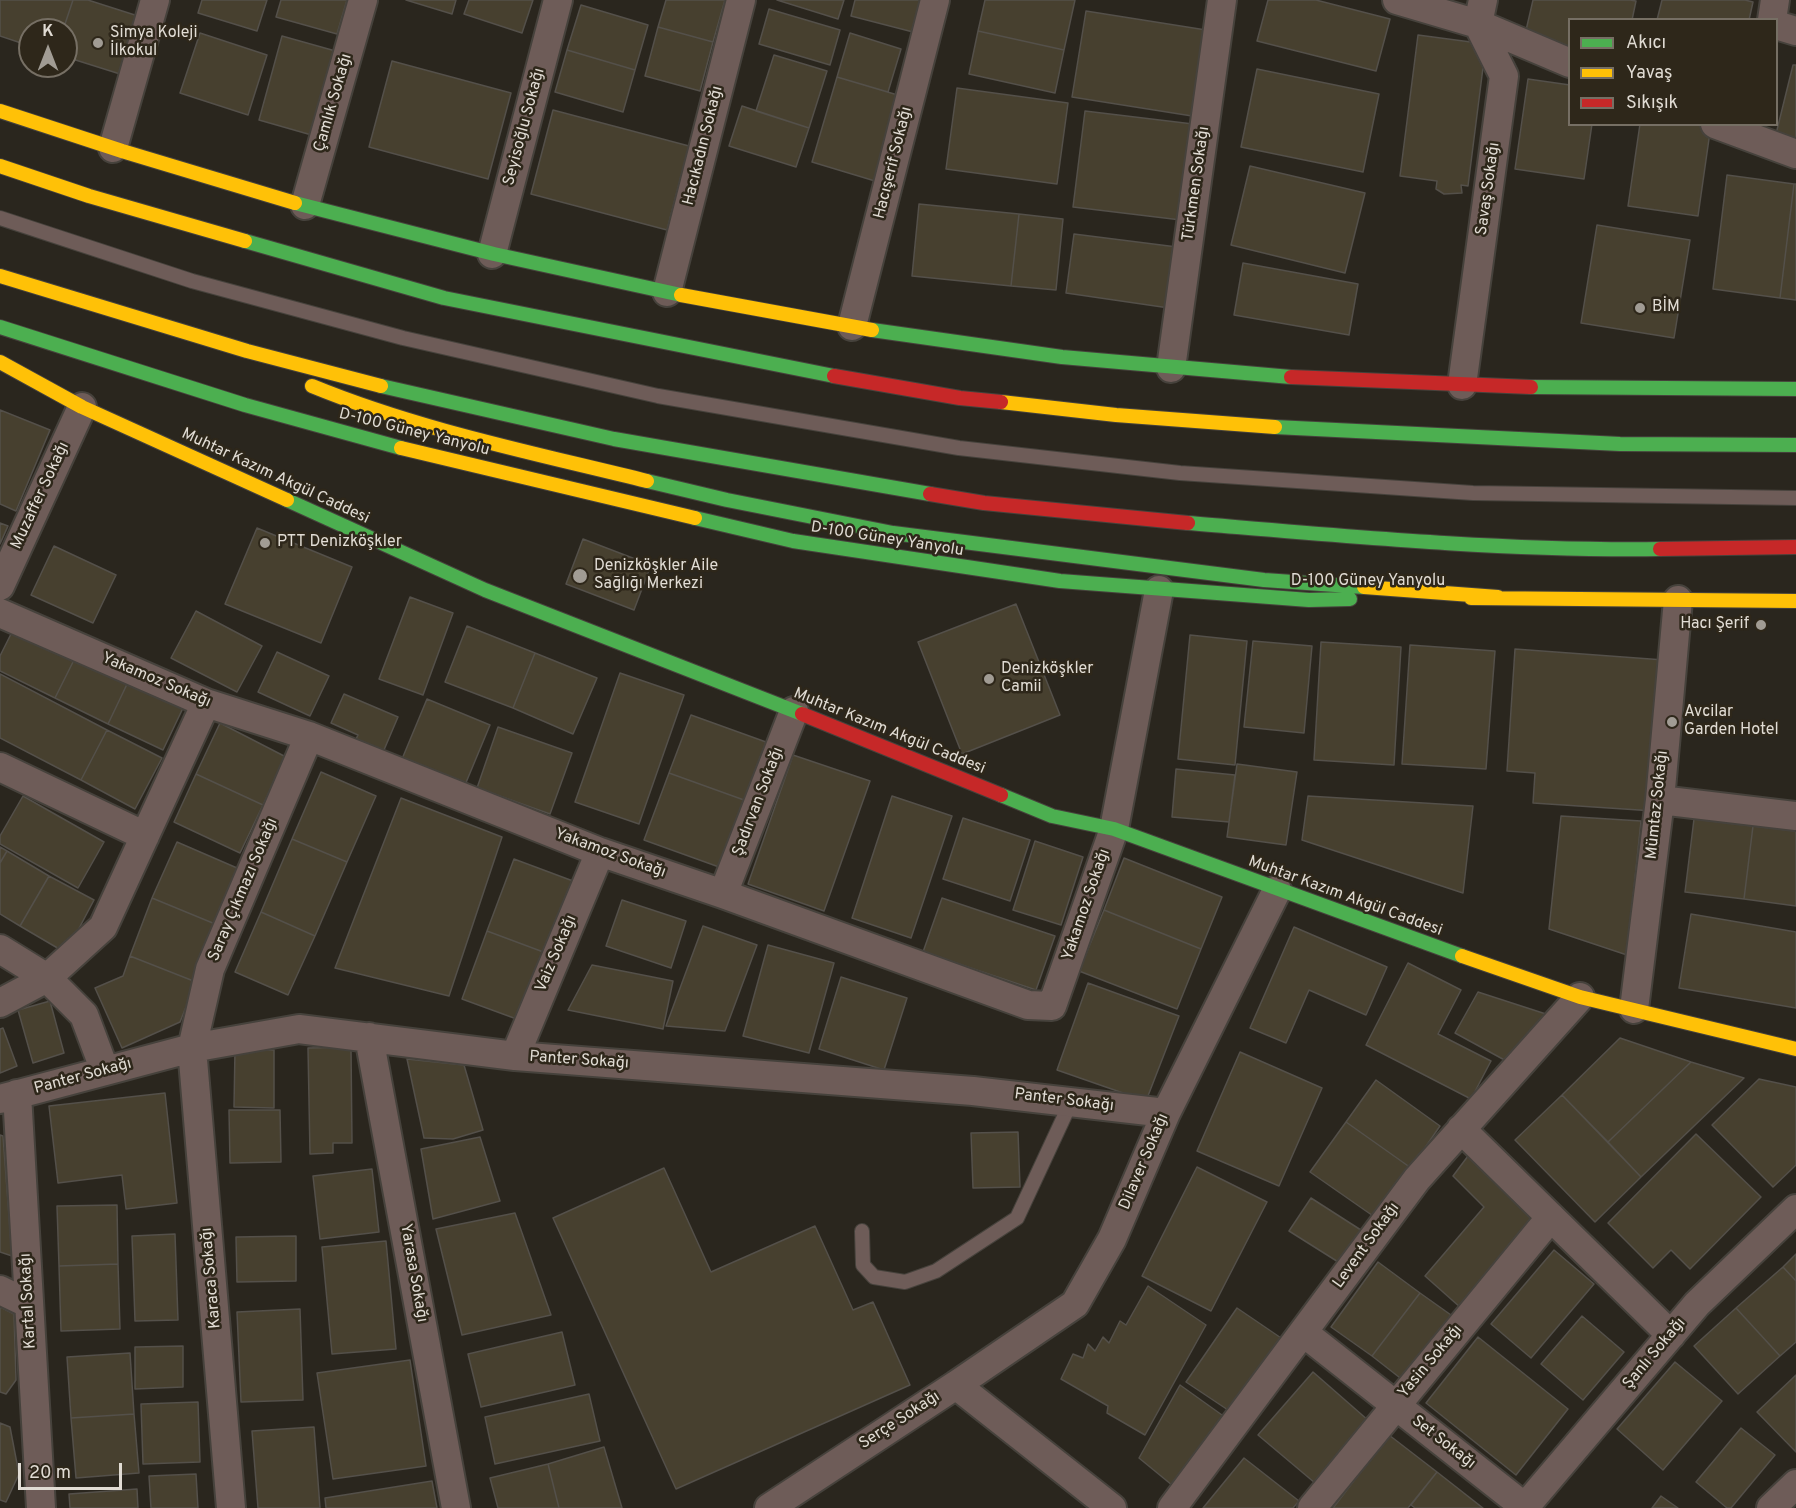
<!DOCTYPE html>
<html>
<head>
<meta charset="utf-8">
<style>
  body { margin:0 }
  #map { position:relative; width:1796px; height:1508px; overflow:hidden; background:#2a261e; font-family:Overpass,sans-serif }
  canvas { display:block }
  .legend { position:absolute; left:1568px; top:18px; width:210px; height:108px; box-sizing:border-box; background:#2e271a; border:2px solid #766f64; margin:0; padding:8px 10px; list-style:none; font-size:18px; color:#e1dcd4 }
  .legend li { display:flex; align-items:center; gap:12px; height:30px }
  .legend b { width:30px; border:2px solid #766f64 }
  .north { position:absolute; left:18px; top:18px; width:60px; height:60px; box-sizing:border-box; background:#2e271a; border:2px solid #766f64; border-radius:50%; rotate:0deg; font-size:16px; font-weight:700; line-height:24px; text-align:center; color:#e1dcd4 }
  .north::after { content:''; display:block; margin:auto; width:21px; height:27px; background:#a19c94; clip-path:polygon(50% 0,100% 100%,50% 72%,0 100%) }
  .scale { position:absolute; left:18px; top:1463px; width:104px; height:27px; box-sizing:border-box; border:3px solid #e1dcd4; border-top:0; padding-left:8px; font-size:18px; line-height:21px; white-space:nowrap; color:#e1dcd4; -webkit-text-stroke:4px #2e271a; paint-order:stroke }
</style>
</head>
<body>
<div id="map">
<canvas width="1796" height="1508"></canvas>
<ul class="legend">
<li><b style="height:8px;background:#4caf50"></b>Akıcı</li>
<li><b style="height:8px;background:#ffc107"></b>Yavaş</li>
<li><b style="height:8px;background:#c62828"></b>Sıkışık</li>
</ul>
<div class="north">K</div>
<div class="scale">20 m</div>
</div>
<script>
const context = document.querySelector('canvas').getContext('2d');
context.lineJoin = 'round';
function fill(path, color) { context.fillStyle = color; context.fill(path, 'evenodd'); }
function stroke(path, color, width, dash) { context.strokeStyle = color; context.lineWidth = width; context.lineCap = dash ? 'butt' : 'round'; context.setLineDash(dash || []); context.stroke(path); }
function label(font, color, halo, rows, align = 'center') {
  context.font = font + ' Overpass,sans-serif'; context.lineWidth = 5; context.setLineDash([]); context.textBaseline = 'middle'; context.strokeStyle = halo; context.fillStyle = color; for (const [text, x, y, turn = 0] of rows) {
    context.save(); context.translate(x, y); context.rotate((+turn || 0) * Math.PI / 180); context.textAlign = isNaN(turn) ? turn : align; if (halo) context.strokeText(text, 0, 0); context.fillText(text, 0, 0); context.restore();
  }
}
const building = new Path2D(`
  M 0,0 L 73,0 L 63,30 L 30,30 L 30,46 L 0,36 Z
  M 73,0 L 88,0 L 138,16 L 120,74 L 66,57 L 66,30 L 63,30 Z
  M 202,0 L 267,0 L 257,31 L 198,13 Z
  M 281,0 L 347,0 L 337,34 L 276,17 Z
  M 406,0 L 456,0 L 452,14 Z
  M 469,0 L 533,0 L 522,33 L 464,14 Z
  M 666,0 L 725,0 L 713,42 L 658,27 Z
  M 777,0 L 844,0 L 838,19 Z
  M 855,0 L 921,0 L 913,32 L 851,16 Z
  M 985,0 L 1075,0 L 1064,50 L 978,31 Z
  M 1268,0 L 1316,0 L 1390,19 L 1376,71 L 1257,41 Z
  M 1533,0 L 1630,0 L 1636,1 L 1632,20 L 1570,20 L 1570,49 L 1524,39 Z
  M 1662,0 L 1745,0 L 1753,2 L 1749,20 L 1657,20 Z
  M 581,5 L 648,25 L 635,70 L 567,50 Z
  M 769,9 L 840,30 L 830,65 L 759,44 Z
  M 1086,11 L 1206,30 L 1192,116 L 1072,97 Z
  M 658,27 L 713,42 L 700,91 L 645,76 Z
  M 978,31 L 1064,50 L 1055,93 L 969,74 Z
  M 200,33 L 267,55 L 248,115 L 180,93 Z
  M 850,33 L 901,49 L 888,92 L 837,77 Z
  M 1418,35 L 1486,44 L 1468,186 L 1461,185 L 1462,193 L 1444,194 L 1436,189 L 1437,181 L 1400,176 Z
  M 282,36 L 339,52 L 315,136 L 259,120 Z
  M 567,50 L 635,70 L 623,112 L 555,92 Z
  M 774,55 L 827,71 L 809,128 L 756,111 Z
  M 392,61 L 511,93 L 488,179 L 369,147 Z
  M 1793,65 L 1796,65 L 1796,139 L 1776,134 Z
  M 1257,69 L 1379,94 L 1363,172 L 1241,147 Z
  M 837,77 L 901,96 L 875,181 L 812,162 Z
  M 1528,79 L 1570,85 L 1570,124 L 1592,124 L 1584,179 L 1515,169 Z
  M 957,88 L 1068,103 L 1057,184 L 946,169 Z
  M 742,106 L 809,128 L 796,167 L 729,146 Z
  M 553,110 L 689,146 L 667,230 L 531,194 Z
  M 1085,111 L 1193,124 L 1181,220 L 1073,207 Z
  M 1640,124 L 1711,125 L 1698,216 L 1628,206 Z
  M 1250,166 L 1365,193 L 1345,273 L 1231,245 Z
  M 1727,175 L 1794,184 L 1780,298 L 1713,289 Z
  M 1794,184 L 1796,184 L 1796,300 L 1780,298 Z
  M 919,204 L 1019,214 L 1011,286 L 912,276 Z
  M 1019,214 L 1063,219 L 1056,290 L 1011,286 Z
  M 1597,225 L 1690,240 L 1674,338 L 1581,323 Z
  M 1074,234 L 1177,247 L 1169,308 L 1066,293 Z
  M 1243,263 L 1358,284 L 1349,335 L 1234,315 Z
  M 0,410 L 50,430 L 16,511 L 0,504 Z
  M 0,523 L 8,526 L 0,544 Z
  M 257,528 L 352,567 L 321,643 L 225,604 Z
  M 583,539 L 651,565 L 634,610 L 566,584 Z
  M 54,546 L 116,575 L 93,623 L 31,595 Z
  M 410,597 L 453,613 L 423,695 L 379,679 Z
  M 1016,604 L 1060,715 L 962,754 L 918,642 Z
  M 196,611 L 262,646 L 237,692 L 171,658 Z
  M 15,626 L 76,656 L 55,698 L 0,671 L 0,656 Z
  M 467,626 L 535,653 L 513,708 L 445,682 Z
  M 1190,635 L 1247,641 L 1235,765 L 1178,759 Z
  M 1253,641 L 1312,646 L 1304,733 L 1244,727 Z
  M 1321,642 L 1401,647 L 1394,765 L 1314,760 Z
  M 1410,645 L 1495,651 L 1486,769 L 1402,764 Z
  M 1515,649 L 1664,660 L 1654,811 L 1533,803 L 1535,773 L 1507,771 Z
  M 277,652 L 329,676 L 310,716 L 258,692 Z
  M 535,653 L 597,678 L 573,734 L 513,708 Z
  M 76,656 L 129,680 L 108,724 L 55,698 Z
  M 620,673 L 684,695 L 639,824 L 575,802 Z
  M 0,674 L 107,730 L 81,780 L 0,738 Z
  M 129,680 L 184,706 L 163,750 L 108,724 Z
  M 344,694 L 398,717 L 381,757 L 353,745 L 358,735 L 331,723 Z
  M 427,699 L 490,725 L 465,785 L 402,759 Z
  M 691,715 L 766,742 L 744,800 L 669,773 Z
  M 220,723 L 286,757 L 263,805 L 196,774 Z
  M 498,727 L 572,753 L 550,814 L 477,788 Z
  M 107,730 L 162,758 L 135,809 L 81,780 Z
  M 793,755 L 870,781 L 824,911 L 748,884 Z
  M 1237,764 L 1297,772 L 1286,845 L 1227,837 Z
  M 1176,769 L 1235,775 L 1229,822 L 1172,817 Z
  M 321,772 L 376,796 L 347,862 L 292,839 Z
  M 669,773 L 744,800 L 719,867 L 644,840 Z
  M 196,774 L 263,805 L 240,853 L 174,822 Z
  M 23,796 L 104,842 L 78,888 L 0,844 L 0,836 Z
  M 892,796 L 952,816 L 911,938 L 852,918 Z
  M 1308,796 L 1473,806 L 1463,893 L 1302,840 Z
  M 401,798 L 502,837 L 449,996 L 335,968 Z
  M 1561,816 L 1641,821 L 1627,955 L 1549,929 Z
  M 963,818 L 1030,840 L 1010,901 L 943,879 Z
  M 1694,819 L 1753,826 L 1744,899 L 1685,892 Z
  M 1753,826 L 1796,831 L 1796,906 L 1744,899 Z
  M 292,839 L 347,862 L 315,936 L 261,912 Z
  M 1035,841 L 1083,857 L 1061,925 L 1013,910 Z
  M 177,842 L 244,871 L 220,926 L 152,898 Z
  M 0,847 L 7,851 L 0,863 Z
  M 7,851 L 49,876 L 20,926 L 0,914 L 0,863 Z
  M 1124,858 L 1222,897 L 1201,949 L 1104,910 Z
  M 514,859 L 573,881 L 546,953 L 487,931 Z
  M 49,876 L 94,900 L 66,953 L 20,926 Z
  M 152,898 L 220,926 L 196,982 L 130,956 Z
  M 942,898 L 1055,936 L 1036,990 L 923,952 Z
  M 622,900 L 686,921 L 671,968 L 606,946 Z
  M 1104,910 L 1201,949 L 1177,1009 L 1079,971 Z
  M 261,912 L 315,936 L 288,995 L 235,972 Z
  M 1691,914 L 1796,932 L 1796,1008 L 1679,988 Z
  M 703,926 L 757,945 L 725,1031 L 666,1026 Z
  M 1294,927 L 1387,967 L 1366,1015 L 1309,990 L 1286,1043 L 1250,1028 Z
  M 487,931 L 546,953 L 522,1021 L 462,999 Z
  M 768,945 L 834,963 L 809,1053 L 743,1036 Z
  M 130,956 L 196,982 L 180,1022 L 122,1048 L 95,988 L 123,976 Z
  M 1408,963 L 1461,990 L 1438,1034 L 1491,1061 L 1471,1099 L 1366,1045 Z
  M 592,965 L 673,981 L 663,1029 L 568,1010 Z
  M 841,977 L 907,998 L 884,1070 L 819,1049 Z
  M 1088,983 L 1179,1016 L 1146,1101 L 1057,1070 Z
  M 1478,992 L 1549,1015 L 1510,1063 L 1455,1033 Z
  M 50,1001 L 64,1053 L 33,1063 L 18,1010 Z
  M 3,1028 L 17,1066 L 0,1073 L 0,1029 Z
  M 1620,1038 L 1691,1062 L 1608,1142 L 1562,1095 Z
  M 351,1047 L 352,1143 L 333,1143 L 333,1153 L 310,1154 L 308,1048 Z
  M 235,1049 L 274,1050 L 274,1108 L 234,1107 Z
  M 1240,1052 L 1322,1088 L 1279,1186 L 1197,1151 Z
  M 407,1059 L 464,1065 L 483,1130 L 453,1139 L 424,1138 Z
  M 1691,1062 L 1744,1078 L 1641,1177 L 1608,1142 Z
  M 1759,1079 L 1796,1087 L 1796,1165 L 1773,1187 L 1712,1125 Z
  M 1376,1080 L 1440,1126 L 1411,1168 L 1346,1122 Z
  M 165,1093 L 177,1203 L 126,1209 L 122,1175 L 58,1183 L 49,1106 Z
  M 1562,1095 L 1641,1177 L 1595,1222 L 1515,1140 Z
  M 229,1110 L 280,1110 L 281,1162 L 230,1163 Z
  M 1346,1122 L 1411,1168 L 1376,1218 L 1310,1172 Z
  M 1018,1132 L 1020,1187 L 973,1188 L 971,1133 Z
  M 1696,1134 L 1761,1197 L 1690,1269 L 1671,1250 L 1653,1268 L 1608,1223 Z
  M 0,1135 L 3,1136 L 12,1256 L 0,1252 Z
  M 480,1137 L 500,1201 L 433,1219 L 421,1149 Z
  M 1471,1152 L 1535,1214 L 1461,1308 L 1425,1276 L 1484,1207 L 1453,1176 Z
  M 1197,1167 L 1267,1202 L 1211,1311 L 1142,1276 Z
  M 664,1168 L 711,1272 L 815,1226 L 853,1310 L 873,1302 L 910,1385 L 676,1489 L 553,1218 Z
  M 372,1169 L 379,1232 L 320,1239 L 313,1176 Z
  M 1311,1198 L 1364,1232 L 1343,1265 L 1289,1231 Z
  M 117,1205 L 118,1264 L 59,1266 L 57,1206 Z
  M 515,1213 L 551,1315 L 462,1335 L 436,1229 Z
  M 175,1234 L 178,1320 L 135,1321 L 132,1236 Z
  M 296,1236 L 296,1281 L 237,1282 L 236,1237 Z
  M 386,1241 L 396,1349 L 332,1354 L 322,1247 Z
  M 1554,1250 L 1594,1284 L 1531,1358 L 1491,1324 Z
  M 1796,1254 L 1796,1281 L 1783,1267 Z
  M 1378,1262 L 1420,1293 L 1372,1356 L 1331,1327 Z
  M 118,1264 L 120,1329 L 61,1331 L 59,1266 Z
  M 1783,1267 L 1796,1281 L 1796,1342 L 1780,1356 L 1736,1308 Z
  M 1148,1286 L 1206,1325 L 1145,1435 L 1107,1413 L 1108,1406 L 1061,1379 L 1073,1354 L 1083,1358 L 1088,1344 L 1095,1351 L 1103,1337 L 1109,1343 L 1120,1321 L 1126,1325 Z
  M 1420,1293 L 1451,1315 L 1404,1381 L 1372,1356 Z
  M 0,1307 L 14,1314 L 16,1380 L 6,1394 L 0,1392 Z
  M 1237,1308 L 1287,1342 L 1237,1416 L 1186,1382 Z
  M 1736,1308 L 1780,1356 L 1738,1394 L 1694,1346 Z
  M 300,1309 L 303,1400 L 241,1402 L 237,1312 Z
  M 1582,1316 L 1624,1352 L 1583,1400 L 1541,1364 Z
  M 562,1332 L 575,1385 L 481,1407 L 468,1354 Z
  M 1478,1337 L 1568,1409 L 1516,1475 L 1426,1403 Z
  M 183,1346 L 183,1387 L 135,1389 L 135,1347 Z
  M 130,1353 L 134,1414 L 71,1418 L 67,1357 Z
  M 410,1360 L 426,1466 L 333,1479 L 317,1373 Z
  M 1675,1362 L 1722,1401 L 1663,1470 L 1617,1429 Z
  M 1313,1372 L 1369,1421 L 1315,1483 L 1258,1435 Z
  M 1796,1375 L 1796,1452 L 1757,1412 Z
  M 1180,1385 L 1229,1420 L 1178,1490 L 1139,1458 Z
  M 589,1394 L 600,1441 L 495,1464 L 485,1417 Z
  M 198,1402 L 200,1462 L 143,1464 L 141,1404 Z
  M 134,1414 L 139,1473 L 76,1478 L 71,1418 Z
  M 0,1423 L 10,1427 L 19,1474 L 6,1502 L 0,1500 Z
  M 314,1427 L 320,1508 L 258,1508 L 252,1431 Z
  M 1741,1428 L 1775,1455 L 1731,1508 L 1727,1508 L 1696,1482 Z
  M 1389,1435 L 1437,1472 L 1408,1508 L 1333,1508 Z
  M 604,1447 L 622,1508 L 559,1508 L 548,1464 Z
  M 1244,1458 L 1299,1501 L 1293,1508 L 1203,1508 Z
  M 548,1464 L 559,1508 L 498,1508 L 490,1478 Z
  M 1437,1472 L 1483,1508 L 1415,1508 L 1411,1505 Z
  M 196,1474 L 198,1508 L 151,1508 L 149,1476 Z
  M 432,1481 L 437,1508 L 326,1508 L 325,1498 Z
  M 137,1489 L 138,1508 L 70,1508 L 69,1494 Z
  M 1661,1496 L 1678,1508 L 1652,1508 Z`);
const lane = new Path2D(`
  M 0,218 L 192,281 L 403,338 L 658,396 L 959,448 L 1180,473 L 1473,493 L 1796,498
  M 862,1231 L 863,1265 L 874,1277 L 905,1282 L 936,1271 L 1017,1218 L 1071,1102`);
const street = new Path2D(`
  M 1397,0 L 1478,24 L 1570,63
  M 1772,20 L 1775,0
  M 1776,25 L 1796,31
  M 1715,124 L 1796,154
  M 113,148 L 155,0
  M 305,205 L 363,0
  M 492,254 L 558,0
  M 667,292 L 741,0
  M 852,326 L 935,0
  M 1171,368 L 1222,0
  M 1462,385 L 1504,76 L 1478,24 L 1483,0
  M 0,586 L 82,407
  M 0,613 L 206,703 L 309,736 L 600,852 L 723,894 L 1028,1005 L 1052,1006 L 1114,829 L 1159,590
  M 0,767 L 145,836
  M 1660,800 L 1796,816
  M 723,894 L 794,711
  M 0,949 L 47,978 L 84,1015 L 105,1071
  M 0,1003 L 47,978 L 103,927 L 206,703
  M 1634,1009 L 1660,800 L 1678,600
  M 369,1037 L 456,1508
  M 515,1056 L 600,852
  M 17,1094 L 41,1508
  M 0,1099 L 192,1048 L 299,1029 L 515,1056 L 973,1091 L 1166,1113
  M 1461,1129 L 1671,1335
  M 0,1290 L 29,1304
  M 1304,1333 L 1526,1508
  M 956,1385 L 1075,1304 L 1112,1239 L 1166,1113 L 1277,890
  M 231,1508 L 192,1048 L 210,969 L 309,736
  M 769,1508 L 956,1385 L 1112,1508
  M 1172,1508 L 1417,1179 L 1580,997
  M 1312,1508 L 1551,1217
  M 1524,1508 L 1697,1304 L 1796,1209
  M 1771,1508 L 1796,1484`);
const fast = new Path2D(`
  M 295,203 L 494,254 L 681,295
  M 245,241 L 444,298 L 834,376
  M 0,327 L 245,405 L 401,448
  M 872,330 L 1062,357 L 1291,377
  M 381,386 L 614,439 L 930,494
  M 1531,387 L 1796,389
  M 1275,427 L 1620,444 L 1796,445
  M 647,481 L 727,500 L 893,533 L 1264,580 L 1364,587
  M 287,500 L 485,590 L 802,714
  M 695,518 L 793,541 L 1060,581 L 1309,600 L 1350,599
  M 1188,523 C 1345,536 1502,551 1660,549
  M 1001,795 L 1052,816 L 1114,829 L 1462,956`);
const slow = new Path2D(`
  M 0,111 L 122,151 L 295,203
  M 0,166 L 89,196 L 245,241
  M 0,276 L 247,351 L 381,386
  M 681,295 L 872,330
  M 0,362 L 82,407 L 287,500
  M 312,386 C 419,430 534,453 647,481
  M 1001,402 L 1116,415 L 1275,427
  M 401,448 L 695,518
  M 1364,587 L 1498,597
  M 1471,598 L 1796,601
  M 1462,956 L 1580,997 L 1796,1049`);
const jam = new Path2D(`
  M 834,376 L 960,398 L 1001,402
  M 1291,377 L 1531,387
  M 930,494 L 984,503 L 1188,523
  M 1660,549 L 1796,547
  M 802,714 L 1001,795`);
const markers = [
  [98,43,6,"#a19c94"],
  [1640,308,6,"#a19c94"],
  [265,543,6,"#a19c94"],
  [580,576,8,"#a19c94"],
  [1761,625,6,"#a19c94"],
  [989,679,6,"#a19c94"],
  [1672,722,6,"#a19c94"]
];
const poiNames = [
  ["Simya Koleji",110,34],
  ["İlkokul",110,52],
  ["BİM",1652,308],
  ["PTT Denizköşkler",277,543],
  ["Denizköşkler Aile",594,567],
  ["Sağlığı Merkezi",594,585],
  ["Hacı Şerif",1749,625,"right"],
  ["Denizköşkler",1001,670],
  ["Camii",1001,688],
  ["Avcilar",1684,713],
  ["Garden Hotel",1684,731]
];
const streetNames = [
  ["Çamlık Sokağı",334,103,-74],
  ["Seyisoğlu Sokağı",525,127,-75],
  ["Hacıkadın Sokağı",704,146,-76],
  ["Hacışerif Sokağı",894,163,-76],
  ["Türkmen Sokağı",1197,184,-82],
  ["Savaş Sokağı",1489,189,-82],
  ["D-100 Güney Yanyolu",414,433,14],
  ["Muhtar Kazım Akgül Caddesi",275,477,25],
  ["Muzaffer Sokağı",41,496,-65],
  ["D-100 Güney Yanyolu",887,540,9],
  ["D-100 Güney Yanyolu",1368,582],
  ["Yakamoz Sokağı",156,681,23],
  ["Muhtar Kazım Akgül Caddesi",889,732,22],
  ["Şadırvan Sokağı",759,802,-69],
  ["Mümtaz Sokağı",1658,805,-84],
  ["Yakamoz Sokağı",610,854,20],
  ["Saray Çıkmazı Sokağı",244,890,-67],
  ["Muhtar Kazım Akgül Caddesi",1345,897,20],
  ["Yakamoz Sokağı",1087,905,-71],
  ["Vaiz Sokağı",557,954,-67],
  ["Panter Sokağı",579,1061,4],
  ["Panter Sokağı",83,1077,-15],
  ["Panter Sokağı",1064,1101,7],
  ["Dilaver Sokağı",1145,1162,-67],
  ["Levent Sokağı",1367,1246,-54],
  ["Yarasa Sokağı",413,1273,80],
  ["Karaca Sokağı",212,1278,-95],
  ["Kartal Sokağı",29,1301,-93],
  ["Şanlı Sokağı",1655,1354,-50],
  ["Yasin Sokağı",1431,1362,-50],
  ["Serçe Sokağı",900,1421,-33],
  ["Set Sokağı",1443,1443,38]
];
fill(building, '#47402f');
stroke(building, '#54504a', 1.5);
stroke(lane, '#46423c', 16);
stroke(street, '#46423c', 32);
stroke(fast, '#46423c', 16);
stroke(slow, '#46423c', 16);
stroke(jam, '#46423c', 16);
stroke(lane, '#6e5c58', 14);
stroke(street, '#6e5c58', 28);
stroke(fast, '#4caf50', 14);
stroke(slow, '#ffc107', 14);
stroke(jam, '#c62828', 14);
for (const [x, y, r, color] of markers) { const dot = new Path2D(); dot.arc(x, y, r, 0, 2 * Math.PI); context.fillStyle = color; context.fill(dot); stroke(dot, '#2e271a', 2); }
label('16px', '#e1dcd4', '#2e271a', poiNames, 'left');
label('16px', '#e1dcd4', '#2e271a', streetNames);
</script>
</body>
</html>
